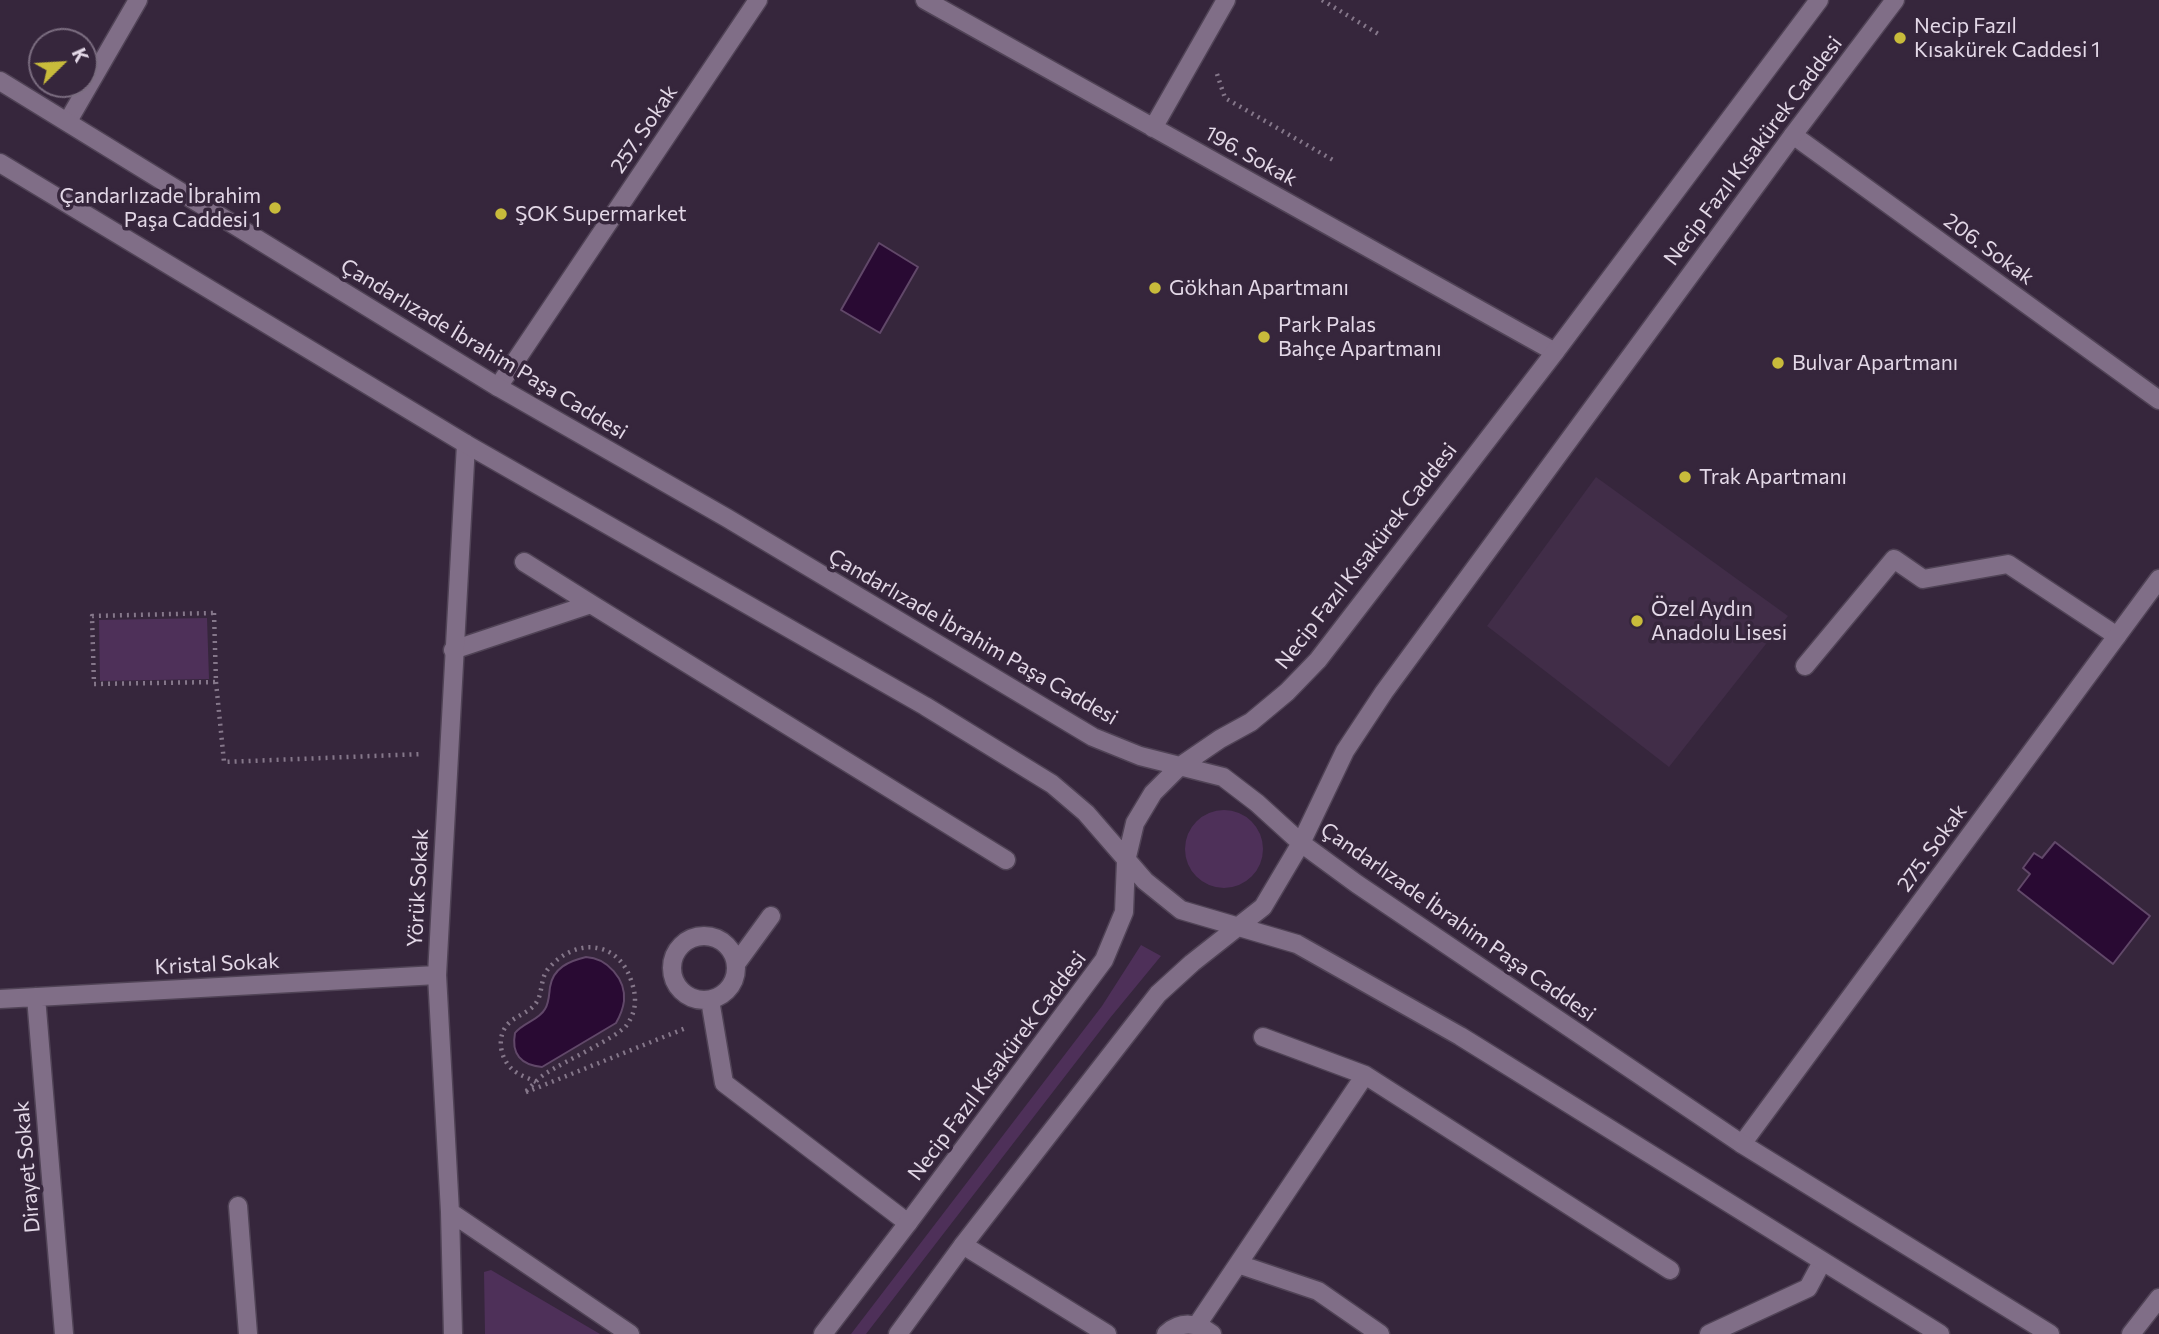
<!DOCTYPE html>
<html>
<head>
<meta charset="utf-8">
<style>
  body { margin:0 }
  #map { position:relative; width:2159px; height:1334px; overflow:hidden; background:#36263c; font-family:Commissioner,sans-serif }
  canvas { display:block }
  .north { position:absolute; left:28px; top:28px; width:70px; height:70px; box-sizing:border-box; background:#36263c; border:2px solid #7b6d80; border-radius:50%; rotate:66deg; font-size:19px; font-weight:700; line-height:28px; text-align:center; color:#e3d8e7 }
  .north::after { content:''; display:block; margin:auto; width:24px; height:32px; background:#c8bb3b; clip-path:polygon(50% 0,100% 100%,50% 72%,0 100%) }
</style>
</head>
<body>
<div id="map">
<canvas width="2159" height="1334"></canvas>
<div class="north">K</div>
</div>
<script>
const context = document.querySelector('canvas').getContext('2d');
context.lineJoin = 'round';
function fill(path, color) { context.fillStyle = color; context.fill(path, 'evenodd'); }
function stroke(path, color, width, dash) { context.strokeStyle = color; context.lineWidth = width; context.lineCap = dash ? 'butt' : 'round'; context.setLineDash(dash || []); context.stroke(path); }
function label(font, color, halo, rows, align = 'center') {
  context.font = font + ' Commissioner,sans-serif'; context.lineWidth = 7; context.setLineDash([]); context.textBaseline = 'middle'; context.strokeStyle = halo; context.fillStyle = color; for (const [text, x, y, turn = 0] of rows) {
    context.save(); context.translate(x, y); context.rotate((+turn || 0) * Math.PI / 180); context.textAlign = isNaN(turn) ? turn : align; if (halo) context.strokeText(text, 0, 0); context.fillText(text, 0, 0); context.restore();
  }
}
const built = new Path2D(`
  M 1596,477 L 1788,616 L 1669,767 L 1487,626 Z`);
const green = new Path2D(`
  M 207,618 L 209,679 L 100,681 L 99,620 Z
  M1185 849a39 39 0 1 1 78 0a39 39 0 1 1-78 0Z
  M 1141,945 L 1161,956 L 1110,1018 L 866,1334 L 851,1334 L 1102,1006 Z
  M 491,1270 L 600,1334 L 485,1334 L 484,1272 Z`);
const water = new Path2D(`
  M 879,243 L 918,267 L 880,333 L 841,310 Z
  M 2055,842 L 2150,916 L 2113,964 L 2018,890 L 2030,874 L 2023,868 L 2034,853 L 2042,858 Z
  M 586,957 C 607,958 626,979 624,1001 C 623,1009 620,1016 616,1023 L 542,1067 C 521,1065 511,1054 515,1033 C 523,1023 539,1020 545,1009 C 549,1003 549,995 550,987 C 553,968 569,961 586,957 Z`);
const path = new Path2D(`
  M 1322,0 L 1380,35
  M 1217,74 L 1225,98 L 1333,160
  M 214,613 L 216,682 L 94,684 L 92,616 Z
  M 216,682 L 224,762 L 422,754
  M 536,1082 C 529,1078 518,1075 512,1069 C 499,1057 496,1034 510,1022 C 518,1015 530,1012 536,1003 C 543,993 540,979 548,969 C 574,938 617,939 631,980 C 637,997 637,1011 626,1026 C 617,1037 564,1062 548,1072 C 539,1077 532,1086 524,1093 L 686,1028`);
const service = new Path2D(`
  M 524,562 L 591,604
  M 453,650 L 591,604 L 1006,860
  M 1805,666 L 1894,559 L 1923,579 L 2008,564 L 2117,636
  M672 968a32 32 0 1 1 64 0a32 32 0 1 1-64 0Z
  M 736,964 L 771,916
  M 710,1000 L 724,1083 L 908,1223
  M 1263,1037 L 1365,1075 L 1670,1270
  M 238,1206 L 248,1334
  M 963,1245 L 1107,1334
  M 1238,1264 L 1318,1291 L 1380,1334
  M 1197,1325 L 1365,1075
  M 1166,1334 C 1180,1321 1197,1322 1212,1334`);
const minor = new Path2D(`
  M 925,0 L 1555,352
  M 68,121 L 138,0
  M 1153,128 L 1226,0
  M 1793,135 L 2159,400
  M 498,387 L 758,0
  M 36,997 L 64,1334
  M 0,999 L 437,975
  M 1742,1144 L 2159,579
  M 450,1212 L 630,1334
  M 453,1334 L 450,1212 L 437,975 L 466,444
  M 1709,1334 L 1808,1288 L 1822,1262
  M 2131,1334 L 2159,1298`);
const secondary = new Path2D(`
  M 0,81 L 498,387 L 727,518 L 1093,737 L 1140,756 L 1223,777 L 1257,803 L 1301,843 L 1357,884 L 1742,1144 L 2050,1334
  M 0,163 L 466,444 L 925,706 L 1052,784 L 1086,813 L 1145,881 L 1181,910 L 1297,944 L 1460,1036 L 1940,1334
  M 823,1334 L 908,1223 L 1104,960 L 1124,912 L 1126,861 L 1135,823 L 1153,793 L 1179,767 L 1220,739 L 1251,722 L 1287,692 L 1318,660 L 1555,352 L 1819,0
  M 898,1334 L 963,1245 L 1158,994 L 1192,963 L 1263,907 L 1301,843 L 1345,751 L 1384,692 L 1793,135 L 1895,0`);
const markers = [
  [1900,38,7,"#c8bb3b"],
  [275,208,7,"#c8bb3b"],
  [501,214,7,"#c8bb3b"],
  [1155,288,7,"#c8bb3b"],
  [1264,337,7,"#c8bb3b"],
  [1778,363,7,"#c8bb3b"],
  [1685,477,7,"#c8bb3b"],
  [1637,621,7,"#c8bb3b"]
];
const poiNames = [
  ["Necip Fazıl",1914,26],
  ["Kısakürek Caddesi 1",1914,50],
  ["Çandarlızade İbrahim",261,196,"right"],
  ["Paşa Caddesi 1",261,220,"right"],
  ["ŞOK Supermarket",515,214],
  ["Gökhan Apartmanı",1169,288],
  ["Park Palas",1278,325],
  ["Bahçe Apartmanı",1278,349],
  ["Bulvar Apartmanı",1792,363],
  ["Trak Apartmanı",1699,477],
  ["Özel Aydın",1651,609],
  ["Anadolu Lisesi",1651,633]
];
const streetNames = [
  ["257. Sokak",644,129,-56],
  ["Necip Fazıl Kısakürek Caddesi",1753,151,-53],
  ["196. Sokak",1251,156,29],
  ["206. Sokak",1989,249,36],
  ["Çandarlızade İbrahim Paşa Caddesi",484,349,31],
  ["Necip Fazıl Kısakürek Caddesi",1366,556,-52],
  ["Çandarlızade İbrahim Paşa Caddesi",973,637,30],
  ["275. Sokak",1932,848,-54],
  ["Yörük Sokak",418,888,-87],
  ["Çandarlızade İbrahim Paşa Caddesi",1458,922,35],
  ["Kristal Sokak",217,964,-3],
  ["Necip Fazıl Kısakürek Caddesi",997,1066,-53],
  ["Dirayet Sokak",27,1167,-95]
];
fill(built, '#412d48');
fill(green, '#4e3059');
fill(water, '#290a33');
stroke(water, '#614869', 2);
stroke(service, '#504356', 21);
stroke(minor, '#504356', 21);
stroke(secondary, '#504356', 21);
stroke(path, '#85778a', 4.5, [2, 5]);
stroke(service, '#806e87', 18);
stroke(minor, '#806e87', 18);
stroke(secondary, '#806e87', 18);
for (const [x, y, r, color] of markers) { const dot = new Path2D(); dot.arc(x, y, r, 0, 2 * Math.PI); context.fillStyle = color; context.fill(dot); stroke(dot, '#36263c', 2.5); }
label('21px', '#e3d8e7', '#36263c', poiNames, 'left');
label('21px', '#e3d8e7', '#36263c', streetNames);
</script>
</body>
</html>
